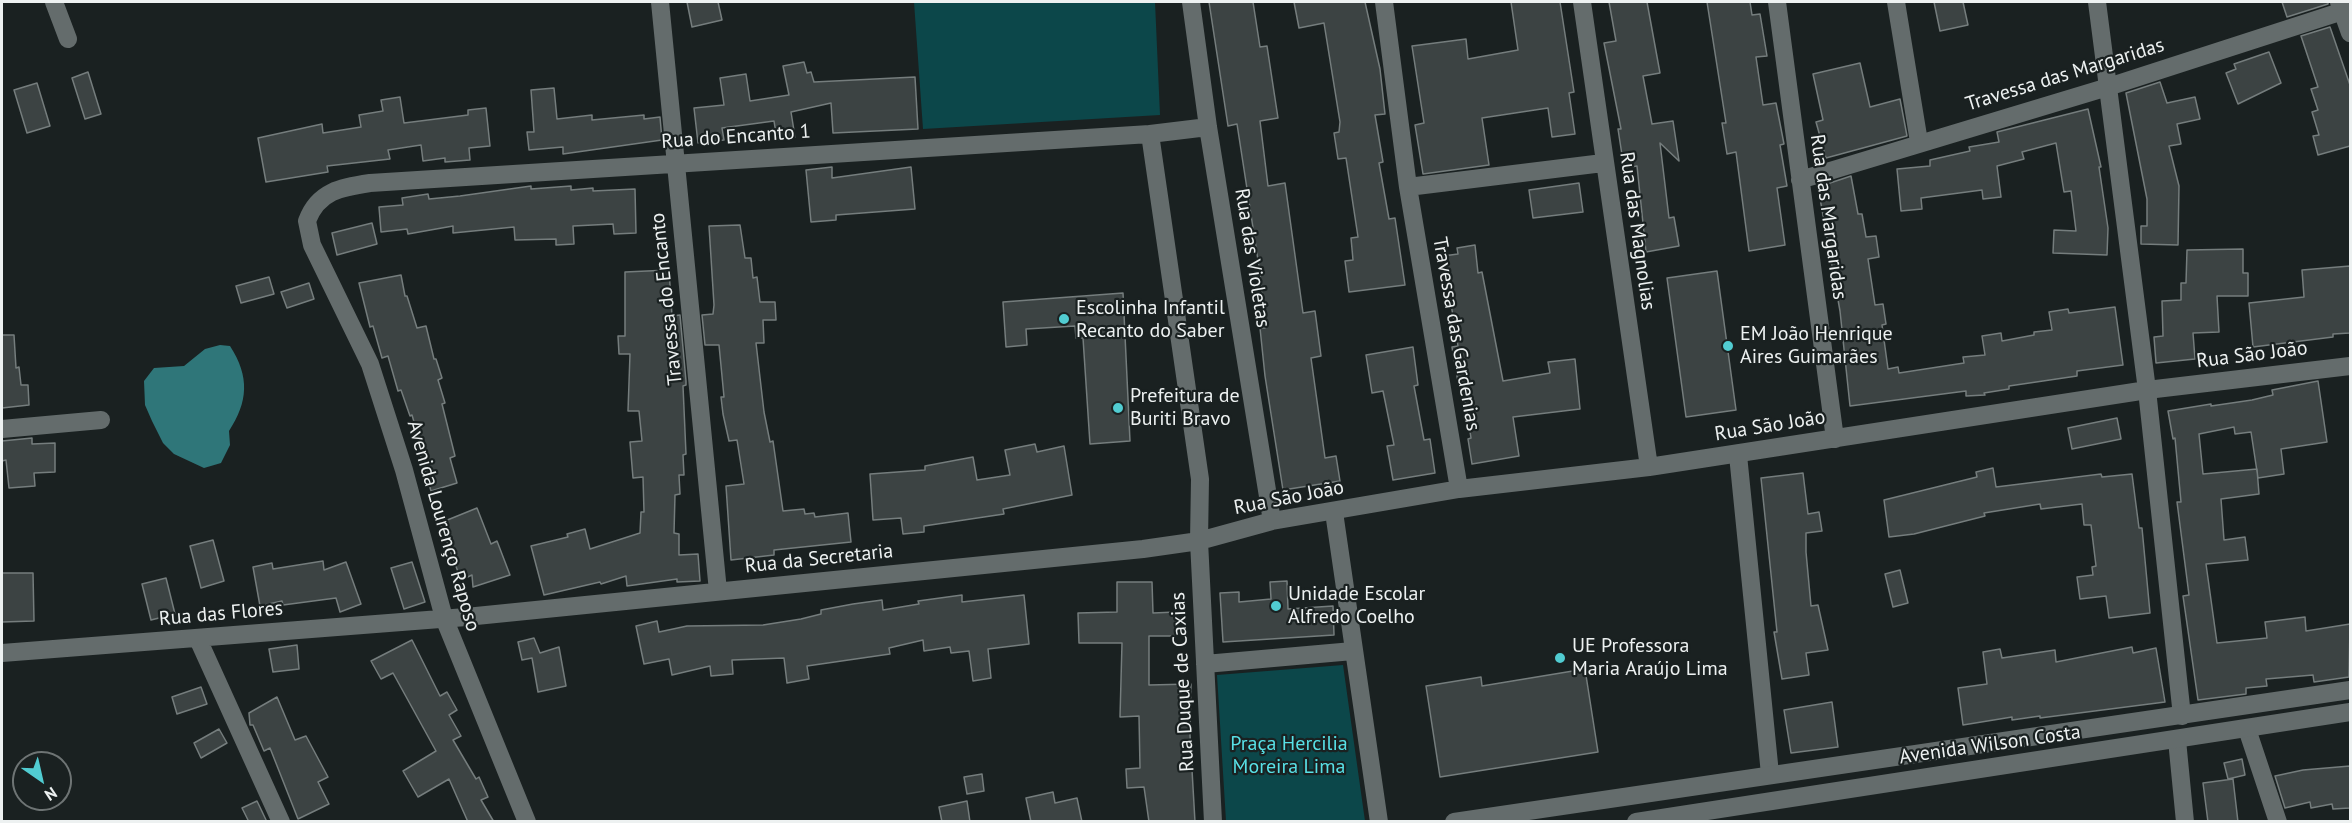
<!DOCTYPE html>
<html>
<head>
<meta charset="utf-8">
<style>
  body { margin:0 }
  #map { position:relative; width:2352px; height:823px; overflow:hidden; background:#1a2121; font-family:"PT Sans",sans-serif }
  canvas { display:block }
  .frame { position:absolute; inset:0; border:3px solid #edf1f1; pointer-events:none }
  .north { position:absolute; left:12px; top:751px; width:60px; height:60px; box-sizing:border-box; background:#1a2121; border:2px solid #6e7474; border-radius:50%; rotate:146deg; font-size:16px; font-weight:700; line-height:24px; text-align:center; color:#edf1f1 }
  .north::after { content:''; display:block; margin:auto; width:21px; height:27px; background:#51ccd1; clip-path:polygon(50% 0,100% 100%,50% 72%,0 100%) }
</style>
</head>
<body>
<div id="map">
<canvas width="2352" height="823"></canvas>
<div class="frame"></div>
<div class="north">N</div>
</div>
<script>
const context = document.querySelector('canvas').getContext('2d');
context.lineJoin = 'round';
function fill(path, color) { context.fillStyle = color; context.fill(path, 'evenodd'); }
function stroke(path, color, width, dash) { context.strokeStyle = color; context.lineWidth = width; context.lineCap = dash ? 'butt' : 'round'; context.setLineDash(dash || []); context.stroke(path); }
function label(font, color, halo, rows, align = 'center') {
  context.font = font + ' "PT Sans",sans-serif'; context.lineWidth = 4.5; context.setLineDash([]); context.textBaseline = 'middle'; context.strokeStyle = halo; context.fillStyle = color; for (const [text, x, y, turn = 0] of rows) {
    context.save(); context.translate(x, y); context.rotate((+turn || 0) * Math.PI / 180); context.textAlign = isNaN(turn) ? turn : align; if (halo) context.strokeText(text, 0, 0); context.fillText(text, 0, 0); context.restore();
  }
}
const green = new Path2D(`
  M 914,2 L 1155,2 L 1160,115 L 923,129 Z
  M 1343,665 L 1365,821 L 1226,821 L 1217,675 Z`);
const water = new Path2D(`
  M 220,345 L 230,346 C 250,377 248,402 229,431 L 230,445 L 221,463 L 204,468 L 174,454 L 163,443 L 152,421 L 145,405 L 144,381 L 154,368 L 184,366 L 205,349 Z`);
const building = new Path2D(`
  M 687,2 L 718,2 L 722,20 L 692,27 Z
  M 1209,2 L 1253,2 L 1260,47 L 1267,46 L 1278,118 L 1260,121 L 1268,186 L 1285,183 L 1303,313 L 1315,311 L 1321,356 L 1311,358 L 1325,458 L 1336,456 L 1340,481 L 1283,490 L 1265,376 L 1260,328 L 1265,328 L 1260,273 L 1237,124 L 1228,126 Z
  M 1294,2 L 1365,2 L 1380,69 L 1385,114 L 1375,115 L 1383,162 L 1379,163 L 1389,219 L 1395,218 L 1405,285 L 1349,292 L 1345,261 L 1353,260 L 1351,238 L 1358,237 L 1346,158 L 1338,159 L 1334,133 L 1339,132 L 1340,122 L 1324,23 L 1299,28 Z
  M 1511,2 L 1560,2 L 1574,92 L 1569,93 L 1575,134 L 1552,137 L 1548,108 L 1482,118 L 1489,165 L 1423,174 L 1415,125 L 1424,123 L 1412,46 L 1466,39 L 1468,59 L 1518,50 Z
  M 1609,2 L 1647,2 L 1660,73 L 1643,76 L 1652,124 L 1673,121 L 1679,161 L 1660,143 L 1669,218 L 1674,217 L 1679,246 L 1646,252 L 1637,166 L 1624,168 L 1618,129 L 1621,129 L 1604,43 L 1616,41 Z
  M 1707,2 L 1750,2 L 1752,15 L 1760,14 L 1767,56 L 1756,57 L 1763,105 L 1776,103 L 1784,144 L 1780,145 L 1787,186 L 1777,188 L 1785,245 L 1749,251 L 1736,152 L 1727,154 L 1722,123 L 1726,123 Z
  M 1934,2 L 1963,2 L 1968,25 L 1940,31 Z
  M 2282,2 L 2328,2 L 2328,4 L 2287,17 Z
  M 2330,27 L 2350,85 L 2350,146 L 2318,155 L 2313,136 L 2319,135 L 2312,112 L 2318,110 L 2311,89 L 2318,87 L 2301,36 Z
  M 2269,52 L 2281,83 L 2238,104 L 2226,73 L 2236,69 L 2234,64 Z
  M 804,62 L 807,73 L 811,72 L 814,82 L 915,77 L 918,129 L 833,133 L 831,103 L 791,112 L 795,137 L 777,140 L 774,121 L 722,128 L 724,140 L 698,143 L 694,108 L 724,105 L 720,78 L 746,74 L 750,101 L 789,95 L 783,66 Z
  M 1860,63 L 1870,107 L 1900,99 L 1907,136 L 1826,158 L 1816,122 L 1823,120 L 1813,74 Z
  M 88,72 L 101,114 L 85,119 L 72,78 Z
  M 2160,82 L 2167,103 L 2195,97 L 2200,119 L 2177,124 L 2181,144 L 2169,146 L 2179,186 L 2178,245 L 2141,244 L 2141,226 L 2147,226 L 2147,199 L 2126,93 Z
  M 37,83 L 50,126 L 27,133 L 14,90 Z
  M 554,88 L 557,119 L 592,115 L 592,120 L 644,115 L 644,119 L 660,117 L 662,140 L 563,154 L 563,147 L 529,150 L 527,132 L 534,132 L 531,90 Z
  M 400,97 L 404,123 L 468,115 L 468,110 L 486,108 L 490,146 L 469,148 L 470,160 L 445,162 L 445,158 L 423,161 L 421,145 L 388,150 L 390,159 L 327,166 L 328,172 L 266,182 L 258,138 L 322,124 L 323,133 L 361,127 L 359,115 L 383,111 L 381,100 Z
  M 2088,109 L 2101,167 L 2099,167 L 2108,228 L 2107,255 L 2053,253 L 2054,230 L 2076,231 L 2071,191 L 2064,192 L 2056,143 L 2022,152 L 2024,159 L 1997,166 L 2001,197 L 1983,199 L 1982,190 L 1921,198 L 1922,209 L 1901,211 L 1897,169 L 1930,166 L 1930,160 L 1970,151 L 1969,147 L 1999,142 L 1997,132 Z
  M 832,167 L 832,178 L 911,167 L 915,209 L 836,215 L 836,220 L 811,222 L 806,170 Z
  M 1851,176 L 1858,214 L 1862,214 L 1866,237 L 1876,236 L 1879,257 L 1868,259 L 1875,305 L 1883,304 L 1886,324 L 1882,325 L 1888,369 L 1898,367 L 1899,373 L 1964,363 L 1963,357 L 1985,355 L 1982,336 L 2001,333 L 2002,341 L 2034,335 L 2034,332 L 2052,330 L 2049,312 L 2068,309 L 2069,313 L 2115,307 L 2123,365 L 2077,371 L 2077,376 L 2009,386 L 2009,389 L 1984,393 L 1985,395 L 1966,396 L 1966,391 L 1850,406 L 1840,311 L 1818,187 Z
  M 1579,183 L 1583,212 L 1533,218 L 1529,190 Z
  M 531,186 L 531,189 L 571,186 L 571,190 L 593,188 L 593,191 L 635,189 L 636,233 L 614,234 L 613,224 L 573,226 L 574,244 L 556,245 L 556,239 L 515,240 L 514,227 L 453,233 L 453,226 L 408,234 L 407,229 L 381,232 L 379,207 L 403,205 L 402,198 L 428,194 L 429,199 L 460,196 Z
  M 372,223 L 377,244 L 337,255 L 332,233 Z
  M 740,225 L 745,258 L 751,258 L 753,278 L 757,277 L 760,302 L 775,302 L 776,320 L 763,320 L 764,343 L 756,343 L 764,412 L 770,442 L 773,441 L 783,511 L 804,509 L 805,514 L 814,513 L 815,517 L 848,513 L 851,542 L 774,550 L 774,555 L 731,560 L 726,486 L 744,484 L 737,440 L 729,441 L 723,414 L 721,397 L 724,397 L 719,345 L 705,345 L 702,315 L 713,314 L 714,305 L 709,226 Z
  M 1475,245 L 1478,273 L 1482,272 L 1503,381 L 1550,373 L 1548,362 L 1575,359 L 1580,409 L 1513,417 L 1519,456 L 1472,464 L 1468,439 L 1471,438 L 1462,382 L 1458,382 L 1452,347 L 1458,346 L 1443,256 L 1458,254 L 1457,248 Z
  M 2243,249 L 2243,273 L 2248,273 L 2248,296 L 2217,296 L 2219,332 L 2193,333 L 2195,359 L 2156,363 L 2154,337 L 2163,336 L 2162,301 L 2181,300 L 2181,283 L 2186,283 L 2187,250 Z
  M 2350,266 L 2350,333 L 2333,334 L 2333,337 L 2253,347 L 2249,303 L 2304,297 L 2302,270 Z
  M 669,270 L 672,316 L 680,315 L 686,381 L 686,385 L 683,386 L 686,454 L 683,455 L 684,475 L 679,475 L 680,494 L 675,495 L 674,533 L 679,534 L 679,555 L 698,554 L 700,581 L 677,582 L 677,579 L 627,586 L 626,576 L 601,584 L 600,582 L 544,595 L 531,546 L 568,537 L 567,534 L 585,529 L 590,549 L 640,533 L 641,512 L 644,512 L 643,477 L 633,478 L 630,442 L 642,441 L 639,411 L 628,411 L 630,354 L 619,354 L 618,336 L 625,336 L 625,272 Z
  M 1717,271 L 1736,410 L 1686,417 L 1667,278 Z
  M 401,275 L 405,296 L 407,296 L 417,328 L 426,326 L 434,359 L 436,359 L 442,378 L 438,380 L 445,403 L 442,404 L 455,456 L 450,458 L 457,483 L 431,491 L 418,447 L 421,446 L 412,415 L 410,416 L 401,390 L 398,391 L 388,356 L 382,358 L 373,326 L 370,327 L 359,283 Z
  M 269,277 L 274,294 L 241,303 L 236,286 Z
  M 309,283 L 314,299 L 287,308 L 281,292 Z
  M 1123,293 L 1130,441 L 1090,444 L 1083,338 L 1076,338 L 1075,326 L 1026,329 L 1027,345 L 1006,347 L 1003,302 Z
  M 2,335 L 14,335 L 16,368 L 19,367 L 21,385 L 28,385 L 29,405 L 2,408 Z
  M 1413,347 L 1418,385 L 1414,386 L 1424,440 L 1430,439 L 1435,473 L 1393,480 L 1387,446 L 1394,445 L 1383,391 L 1372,393 L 1366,355 Z
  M 2318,381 L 2327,442 L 2281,449 L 2284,474 L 2258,478 L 2251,432 L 2235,434 L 2234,427 L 2199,434 L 2203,474 L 2257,469 L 2259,494 L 2221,499 L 2224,540 L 2245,537 L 2248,560 L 2206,564 L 2217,643 L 2267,638 L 2265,622 L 2305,617 L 2306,631 L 2350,624 L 2349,677 L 2314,682 L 2313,675 L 2266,679 L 2267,686 L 2246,688 L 2246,694 L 2198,700 L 2183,596 L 2189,595 L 2177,502 L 2181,502 L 2175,438 L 2173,439 L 2168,411 L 2211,404 L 2211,406 L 2252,400 L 2273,395 L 2272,390 Z
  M 2117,418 L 2121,439 L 2072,449 L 2068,428 Z
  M 32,438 L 32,444 L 55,443 L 55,472 L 34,473 L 35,486 L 9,488 L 6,460 L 2,461 L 2,441 Z
  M 1035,444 L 1037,452 L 1064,446 L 1072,495 L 1003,509 L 1004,514 L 924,526 L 924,532 L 903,534 L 901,518 L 873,520 L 870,474 L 925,470 L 925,466 L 973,457 L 977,480 L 1010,475 L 1005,450 Z
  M 1993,468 L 1996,487 L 2101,474 L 2102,477 L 2132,474 L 2139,528 L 2142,528 L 2150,613 L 2109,618 L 2106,596 L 2080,599 L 2077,577 L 2093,575 L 2092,567 L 2096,566 L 2091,525 L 2084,525 L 2082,504 L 2041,509 L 2040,504 L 1984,513 L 1985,516 L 1914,534 L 1889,537 L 1884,500 L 1977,477 L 1976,472 Z
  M 1803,473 L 1808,514 L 1819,512 L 1822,531 L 1806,533 L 1806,552 L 1811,606 L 1818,605 L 1828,650 L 1806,653 L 1809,675 L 1782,679 L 1774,632 L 1777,632 L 1761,478 Z
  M 477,508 L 491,544 L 497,541 L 510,575 L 473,587 L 472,575 L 461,580 L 440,523 Z
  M 213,540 L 224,581 L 201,588 L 190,546 Z
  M 323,561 L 324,570 L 346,562 L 361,604 L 340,612 L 336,598 L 283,605 L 282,601 L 260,606 L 253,567 L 272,563 L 273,569 Z
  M 412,562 L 425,602 L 404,609 L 391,568 Z
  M 1900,570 L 1908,603 L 1893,607 L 1885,574 Z
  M 2,573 L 33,573 L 34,621 L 2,622 Z
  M 166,578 L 175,614 L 151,620 L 142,584 Z
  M 1287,581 L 1288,609 L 1333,606 L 1334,635 L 1223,642 L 1220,593 L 1239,592 L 1239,602 L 1271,599 L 1270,582 Z
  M 1117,582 L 1152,582 L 1153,613 L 1176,612 L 1176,636 L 1149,636 L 1149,685 L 1191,684 L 1190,735 L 1195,822 L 1149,822 L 1144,787 L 1127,788 L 1126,769 L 1140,768 L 1139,716 L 1120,717 L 1122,643 L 1079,643 L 1078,613 L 1117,612 Z
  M 962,595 L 962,602 L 1024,595 L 1029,644 L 988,649 L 991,678 L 973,681 L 969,651 L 951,653 L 950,647 L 924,651 L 923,640 L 889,648 L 890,654 L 807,666 L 809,679 L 787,683 L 784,658 L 732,660 L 733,674 L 711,676 L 710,666 L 672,675 L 669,659 L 644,664 L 636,626 L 657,621 L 659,632 L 687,626 L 763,625 L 801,619 L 821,614 L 821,610 L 853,604 L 882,600 L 883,610 L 919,604 L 918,601 Z
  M 534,638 L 540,653 L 559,647 L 566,686 L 538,692 L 532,658 L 522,660 L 518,642 Z
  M 412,640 L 440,696 L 447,692 L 457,710 L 449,715 L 461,736 L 453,740 L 476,779 L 479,777 L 488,797 L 481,800 L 494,822 L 468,822 L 449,779 L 418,797 L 403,771 L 436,751 L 393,673 L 381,679 L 371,661 Z
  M 297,645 L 299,669 L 273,672 L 269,649 Z
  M 2132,647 L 2133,653 L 2156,648 L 2165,702 L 2040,718 L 2040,716 L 2012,720 L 2012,717 L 1963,725 L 1958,688 L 1987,684 L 1983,652 L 2000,649 L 2002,658 L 2055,650 L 2056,662 Z
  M 1585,669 L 1598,752 L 1440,777 L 1426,686 L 1481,677 L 1482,686 Z
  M 201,687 L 207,704 L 177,714 L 172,697 Z
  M 277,697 L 295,740 L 306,736 L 328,777 L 318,782 L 329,804 L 298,819 L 270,748 L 264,751 L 253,725 L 250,725 L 249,713 Z
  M 1832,702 L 1838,747 L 1791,753 L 1784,710 Z
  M 219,729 L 227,743 L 201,758 L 194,743 Z
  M 2242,759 L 2245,775 L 2228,779 L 2224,763 Z
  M 2350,766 L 2350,808 L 2333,809 L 2332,804 L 2311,808 L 2310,802 L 2285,808 L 2275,776 L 2303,770 Z
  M 982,774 L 984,791 L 967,794 L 964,777 Z
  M 2233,779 L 2238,822 L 2208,822 L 2203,783 Z
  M 1053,792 L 1055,803 L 1077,798 L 1082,822 L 1031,822 L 1026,798 Z
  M 257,801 L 267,822 L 249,822 L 242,808 Z
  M 967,801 L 970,822 L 942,822 L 939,807 Z`);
const street = new Path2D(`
  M 54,2 L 68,39
  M 660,2 L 718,591
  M 1191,2 L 1208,127 L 1272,521
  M 1384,2 L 1408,187 L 1459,489
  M 1582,2 L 1649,467
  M 1777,2 L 1835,439
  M 1896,2 L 1919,142
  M 2097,2 L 2147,390 L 2182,716
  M 2339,2 L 2350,33
  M 1150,134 L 1200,479 L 1199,541 L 1213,822
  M 1800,180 L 2108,87 L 2343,11
  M 1408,187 L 1603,163
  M 2,429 L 101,420
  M 1738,455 L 1770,774
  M 1334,512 L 1379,822
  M 198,639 L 281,822
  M 2,653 L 466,617 L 1143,549 L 1199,541 L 1272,521 L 1459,489 L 1649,467 L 2147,390 L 2350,366
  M 1205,664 L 1353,651
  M 2247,729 L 2278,822
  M 2177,740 L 2185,822
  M 527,822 L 444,618 L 404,470 L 370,364 L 312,245 L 307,221 C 318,191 342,187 370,183 L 1150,134 L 1208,127`);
const secondary = new Path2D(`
  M 1454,822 L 2350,690
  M 1636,822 L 2350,712`);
const markers = [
  [1064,319,6,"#51ccd1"],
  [1728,346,6,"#51ccd1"],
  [1118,408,6,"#51ccd1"],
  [1276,606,6,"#51ccd1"],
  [1560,658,6,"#51ccd1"]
];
const streetNames = [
  ["Travessa das Margaridas",2065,75,-17],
  ["Rua do Encanto 1",736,137,-4],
  ["Rua das Margaridas",1828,217,82],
  ["Rua das Magnolias",1637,231,82],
  ["Rua das Violetas",1252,258,81],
  ["Travessa do Encanto",667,299,-96],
  ["Travessa das Gardenias",1456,334,80],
  ["Rua São João",2252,355,-7],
  ["Rua São João",1770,426,-9],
  ["Rua São João",1289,498,-11],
  ["Avenida Lourenço Raposo",443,526,74],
  ["Rua da Secretaria",819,559,-6],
  ["Rua das Flores",221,614,-5],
  ["Rua Duque de Caxias",1183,682,-93],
  ["Avenida Wilson Costa",1990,745,-8]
];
const poiNames = [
  ["Escolinha Infantil",1076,308],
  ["Recanto do Saber",1076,331],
  ["EM João Henrique",1740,334],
  ["Aires Guimarães",1740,357],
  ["Prefeitura de",1130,396],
  ["Buriti Bravo",1130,419],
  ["Unidade Escolar",1288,594],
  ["Alfredo Coelho",1288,617],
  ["UE Professora",1572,646],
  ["Maria Araújo Lima",1572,669]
];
const parkNames = [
  ["Praça Hercilia",1289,744],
  ["Moreira Lima",1289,767]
];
fill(green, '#0c474a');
fill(water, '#2f7679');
fill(building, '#3c4343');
stroke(building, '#757d7d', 1.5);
stroke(street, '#646c6c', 18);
stroke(secondary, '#646c6c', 18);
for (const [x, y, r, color] of markers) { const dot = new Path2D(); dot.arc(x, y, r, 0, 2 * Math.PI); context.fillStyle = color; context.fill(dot); stroke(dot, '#1a2121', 2); }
label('20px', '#edf1f1', '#1a2121', streetNames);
label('20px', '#edf1f1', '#1a2121', poiNames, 'left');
label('20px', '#58e1e7', '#1a2121', parkNames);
</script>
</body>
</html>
